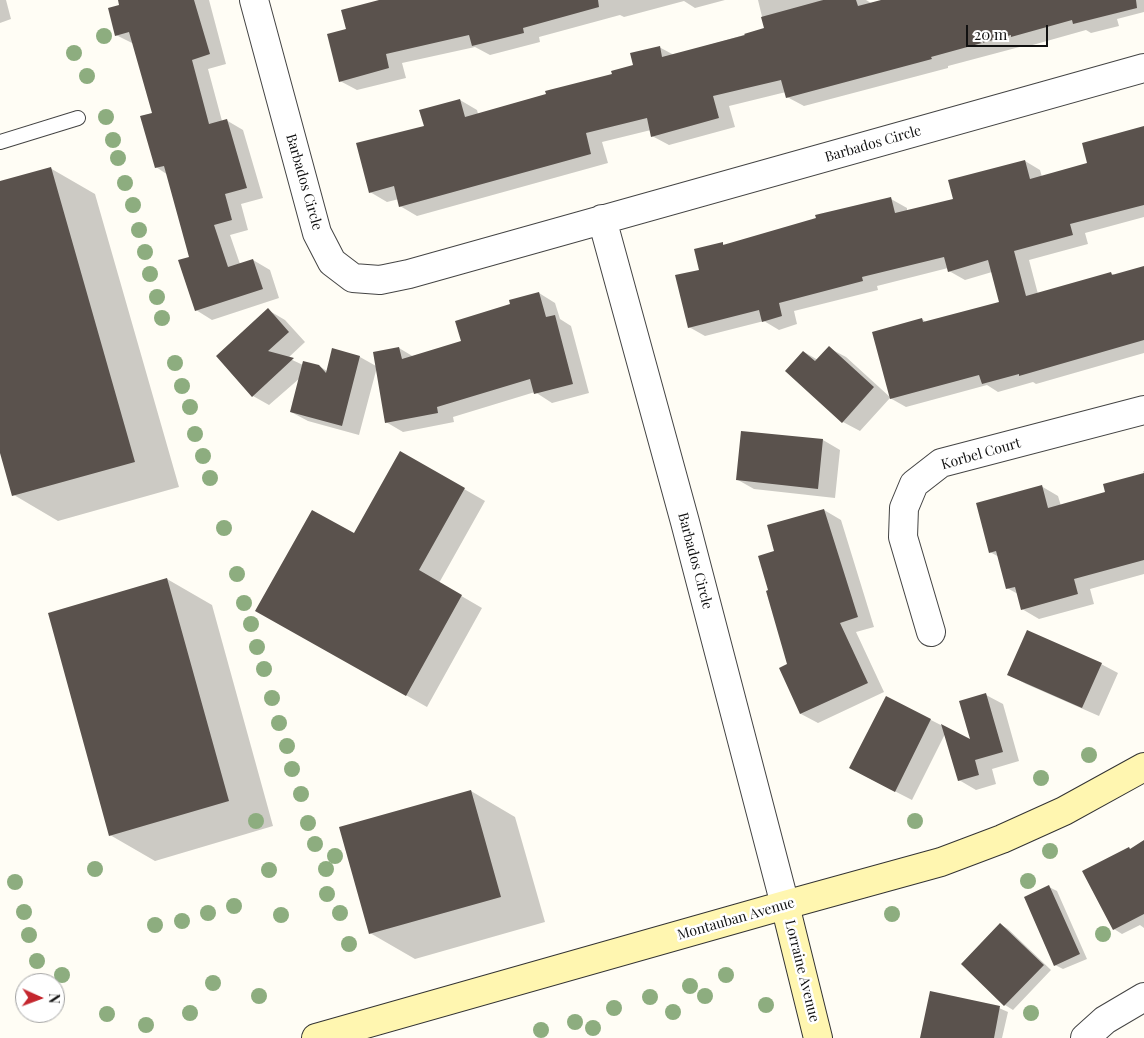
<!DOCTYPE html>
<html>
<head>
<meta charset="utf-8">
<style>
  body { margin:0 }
  #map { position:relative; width:1144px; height:1038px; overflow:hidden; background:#fffdf5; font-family:"Playfair Display",serif }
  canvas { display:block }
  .north { position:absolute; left:15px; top:973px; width:50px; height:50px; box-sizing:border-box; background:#fff; border:1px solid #a0a0a0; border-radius:50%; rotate:92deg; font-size:14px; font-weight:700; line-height:20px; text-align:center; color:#111 }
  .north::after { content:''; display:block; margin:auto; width:18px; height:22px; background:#c4262e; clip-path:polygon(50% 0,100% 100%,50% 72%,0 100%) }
  .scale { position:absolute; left:966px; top:25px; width:82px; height:22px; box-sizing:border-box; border:2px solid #111; border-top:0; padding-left:6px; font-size:15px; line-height:18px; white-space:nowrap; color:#111; -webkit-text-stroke:4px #fff; paint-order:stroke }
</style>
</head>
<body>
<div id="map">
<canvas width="1144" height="1038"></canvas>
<div class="north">N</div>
<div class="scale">20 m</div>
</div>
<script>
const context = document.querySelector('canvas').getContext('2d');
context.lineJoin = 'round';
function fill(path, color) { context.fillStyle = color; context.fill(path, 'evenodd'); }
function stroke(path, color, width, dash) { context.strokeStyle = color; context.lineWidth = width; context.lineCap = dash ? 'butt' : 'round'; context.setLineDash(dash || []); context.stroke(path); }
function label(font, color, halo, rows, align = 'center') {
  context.font = font + ' "Playfair Display",serif'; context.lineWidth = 5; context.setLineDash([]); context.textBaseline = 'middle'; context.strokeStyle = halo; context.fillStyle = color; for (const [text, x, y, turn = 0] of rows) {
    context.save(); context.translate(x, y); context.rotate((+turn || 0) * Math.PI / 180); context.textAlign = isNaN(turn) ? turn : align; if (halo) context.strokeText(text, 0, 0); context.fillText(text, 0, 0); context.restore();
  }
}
const shadow = new Path2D(`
  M 0,0 L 6,0 L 11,19 L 0,23 Z
  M 119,0 L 209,0 L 226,64 L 208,69 L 222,121 L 226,120 L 243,130 L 263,198 L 241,204 L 248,230 L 230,235 L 240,264 L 253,260 L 270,270 L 279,298 L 212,320 L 196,310 L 191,258 L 168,175 L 156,167 L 154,113 L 134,44 L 116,35 L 121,6 Z
  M 387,0 L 725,0 L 695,8 L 684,1 L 624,17 L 620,15 L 539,37 L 540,42 L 490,55 L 475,47 L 402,63 L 406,78 L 357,90 L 340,81 L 348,30 Z
  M 758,0 L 822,0 L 822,2 L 828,0 L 866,0 L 871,3 L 886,0 L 1144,0 L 1144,12 L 1117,19 L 1119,26 L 1091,33 L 1086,30 L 1029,46 L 1027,45 L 948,66 L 948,68 L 804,106 L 787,97 L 786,92 L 729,106 L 735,127 L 669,145 L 652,136 L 651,130 L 602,142 L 608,163 L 417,216 L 400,206 L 399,199 L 387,202 L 370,192 L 425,127 L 460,100 L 477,110 L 478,114 L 614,75 L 635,66 L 659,47 L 674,55 L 765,29 Z
  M 1144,127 L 1144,217 L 1085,233 L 1088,244 L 1029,260 L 1038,294 L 1110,273 L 1115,275 L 1144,268 L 1144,353 L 1036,384 L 1033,382 L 998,392 L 987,385 L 906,407 L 890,398 L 860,431 L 843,422 L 804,352 L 818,360 L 829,348 L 846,357 L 891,398 L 922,319 L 927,323 L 1001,303 L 992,272 L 965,280 L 949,271 L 948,268 L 877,286 L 878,290 L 794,311 L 797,324 L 779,330 L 764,321 L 705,336 L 689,327 L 700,270 L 722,244 L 725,245 L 891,199 L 907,208 L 907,212 L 955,200 L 1025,161 L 1040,170 L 1042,177 L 1089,164 Z
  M 50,168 L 95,194 L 179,487 L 58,521 L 14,495 L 0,448 L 0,182 Z
  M 539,293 L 555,303 L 560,319 L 571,326 L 589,393 L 552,403 L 535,392 L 453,417 L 454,422 L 403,432 L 386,422 L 377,367 L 359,435 L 308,421 L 291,412 L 300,378 L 269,405 L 253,396 L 268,310 L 285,320 L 305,342 L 288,358 L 303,365 L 319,366 L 327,371 L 333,350 L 360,357 L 376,366 L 399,348 L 414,357 L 463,342 L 512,305 Z
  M 742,432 L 823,440 L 840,450 L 835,498 L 754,489 L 738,480 Z
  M 401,453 L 485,501 L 439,583 L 482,608 L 427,707 L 257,611 L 354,535 Z
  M 1143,471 L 1144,471 L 1144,574 L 1090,589 L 1094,604 L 1039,619 L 1022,609 L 1018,594 L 1007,588 L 999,557 L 990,552 L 1041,486 L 1058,496 L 1061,506 L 1107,493 L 1144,474 Z
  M 824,510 L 841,520 L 874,627 L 856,632 L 884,692 L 818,723 L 801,714 L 770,591 Z
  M 167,579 L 212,605 L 273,826 L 155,861 L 110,835 Z
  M 1101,664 L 1118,673 L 1099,716 L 1026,684 L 1009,675 Z
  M 986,695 L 1003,704 L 1019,761 L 992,769 L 996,784 L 976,790 L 959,780 L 945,734 L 912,800 L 867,777 L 886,697 L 972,741 Z
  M 471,791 L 515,817 L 545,922 L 415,959 L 370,933 Z
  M 1144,842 L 1144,928 L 1140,925 L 1122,934 L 1114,929 L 1131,850 Z
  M 1049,887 L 1057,891 L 1087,959 L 1063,969 L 1055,965 Z
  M 1000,924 L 1008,929 L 1051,970 L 1013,1010 L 1005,1005 L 963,964 Z
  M 999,1008 L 1008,1012 L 1002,1038 L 922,1038 Z`);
const building = new Path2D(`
  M 118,0 L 194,0 L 210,54 L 192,60 L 209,124 L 227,119 L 247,188 L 225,194 L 232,220 L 214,225 L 228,267 L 253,259 L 263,289 L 195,311 L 178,260 L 189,257 L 164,166 L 155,168 L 140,116 L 152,113 L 129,32 L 115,36 L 108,8 L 119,5 Z
  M 379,0 L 598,0 L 599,7 L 523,28 L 524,33 L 472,46 L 469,35 L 386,54 L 389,68 L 339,82 L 327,34 L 346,29 L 341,10 Z
  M 823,0 L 856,0 L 858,6 L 881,0 L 1136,0 L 1137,8 L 1073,24 L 1072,20 L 1011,37 L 1011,35 L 931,57 L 932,59 L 786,98 L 781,80 L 713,96 L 719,118 L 651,137 L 647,118 L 586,133 L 591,154 L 399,207 L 394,186 L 369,193 L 356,143 L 424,126 L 419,110 L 460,99 L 465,117 L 546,94 L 545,91 L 612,74 L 611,71 L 633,65 L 630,53 L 660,46 L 662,57 L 745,35 L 744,34 L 764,28 L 761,17 Z
  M 1144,126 L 1144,205 L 1070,224 L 1073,235 L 1014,251 L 1026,296 L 1111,272 L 1112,275 L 1144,266 L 1144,340 L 1019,376 L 1019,374 L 982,384 L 979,375 L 890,399 L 872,332 L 922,318 L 923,322 L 999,302 L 988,260 L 948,272 L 944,257 L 862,277 L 863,281 L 779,303 L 782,316 L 762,322 L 759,310 L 688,328 L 675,275 L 699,270 L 694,249 L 723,242 L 723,245 L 816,218 L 815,215 L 891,197 L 895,213 L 953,199 L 948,180 L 1025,160 L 1030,179 L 1087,163 L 1082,143 Z
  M 51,167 L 135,462 L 12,496 L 0,453 L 0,181 Z
  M 539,292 L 546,317 L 555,315 L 573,384 L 534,394 L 530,379 L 437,407 L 438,413 L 385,423 L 373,352 L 399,347 L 402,359 L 461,341 L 455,321 L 510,304 L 509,300 Z
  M 268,308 L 289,332 L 268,351 L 294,358 L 252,397 L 216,356 Z
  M 829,346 L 874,387 L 842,423 L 785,371 L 803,351 L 815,361 Z
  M 332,348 L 360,356 L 342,426 L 290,412 L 303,361 L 319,365 L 326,373 Z
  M 741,431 L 823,439 L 818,489 L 736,480 Z
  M 400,451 L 465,488 L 419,570 L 462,595 L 406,696 L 255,611 L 312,510 L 354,533 Z
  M 1144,473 L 1144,560 L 1074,579 L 1078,594 L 1021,610 L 1015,587 L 1006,589 L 996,551 L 989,553 L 976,503 L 1042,485 L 1048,508 L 1105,492 L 1103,484 Z
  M 824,509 L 858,617 L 840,623 L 868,683 L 800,714 L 779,668 L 787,664 L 766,591 L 768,590 L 758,556 L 774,551 L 767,525 Z
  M 167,578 L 229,801 L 109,836 L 48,613 Z
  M 1027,630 L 1102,663 L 1082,708 L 1007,675 Z
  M 986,693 L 1003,752 L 975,760 L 979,775 L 958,781 L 941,724 L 970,739 L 959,701 Z
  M 886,696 L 931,719 L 895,792 L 849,768 Z
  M 471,790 L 501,897 L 369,934 L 339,827 Z
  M 1144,840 L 1144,914 L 1113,930 L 1082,871 L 1129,847 L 1130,849 Z
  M 1049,885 L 1080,954 L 1054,966 L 1024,897 Z
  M 1000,923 L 1044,965 L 1004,1006 L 961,964 Z
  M 930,991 L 1000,1006 L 994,1038 L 920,1038 Z`);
const lane = new Path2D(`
  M 0,142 L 78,118`);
const street = new Path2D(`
  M 254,0 L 317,233 L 332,262 L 353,278 L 380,280 L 409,274 L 1144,68
  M 602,219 L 685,522 L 785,905
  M 931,632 L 903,537 L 904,508 L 914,484 L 941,463 L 1144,410
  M 1085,1038 L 1105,1020 L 1144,997`);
const secondary = new Path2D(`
  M 785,905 L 818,1038
  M 316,1038 L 785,905 L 941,862 L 1002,839 L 1064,811 L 1144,767`);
const trees = [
  [104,36],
  [74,53],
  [87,76],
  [106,117],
  [113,140],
  [118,158],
  [125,183],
  [133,205],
  [139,230],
  [145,252],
  [150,274],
  [157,297],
  [162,318],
  [175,363],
  [182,386],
  [190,407],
  [195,434],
  [203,456],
  [210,478],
  [224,528],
  [237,574],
  [244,603],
  [251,624],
  [257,647],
  [264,669],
  [272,698],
  [279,723],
  [287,746],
  [1089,755],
  [292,769],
  [1041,778],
  [301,794],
  [256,821],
  [915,821],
  [308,823],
  [315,844],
  [1050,851],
  [335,856],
  [95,869],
  [326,869],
  [269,870],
  [1028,881],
  [15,882],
  [327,894],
  [234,906],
  [24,912],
  [208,913],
  [340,913],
  [892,914],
  [281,915],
  [182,921],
  [155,925],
  [1103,934],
  [29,935],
  [349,944],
  [37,961],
  [62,975],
  [726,975],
  [213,983],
  [690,986],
  [259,996],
  [705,996],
  [650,997],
  [766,1005],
  [614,1008],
  [673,1012],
  [190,1013],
  [1031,1013],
  [107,1014],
  [575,1022],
  [146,1025],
  [593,1028],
  [541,1030]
];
const streetNames = [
  ["Barbados Circle",873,144,-16],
  ["Barbados Circle",304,182,74],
  ["Korbel Court",981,454,-16],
  ["Barbados Circle",695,561,75],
  ["Montauban Avenue",736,919,-16],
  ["Lorraine Avenue",802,971,76]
];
fill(shadow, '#0003');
fill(building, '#5a524d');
stroke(lane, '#444', 16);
stroke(street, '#444', 30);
stroke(secondary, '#333', 30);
stroke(lane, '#fff', 14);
stroke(street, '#fff', 28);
stroke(secondary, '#fff6b0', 28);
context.fillStyle = '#8dad7f';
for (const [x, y] of trees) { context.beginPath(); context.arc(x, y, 8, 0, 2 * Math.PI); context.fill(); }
label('14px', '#111', '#fff', streetNames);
</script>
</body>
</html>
